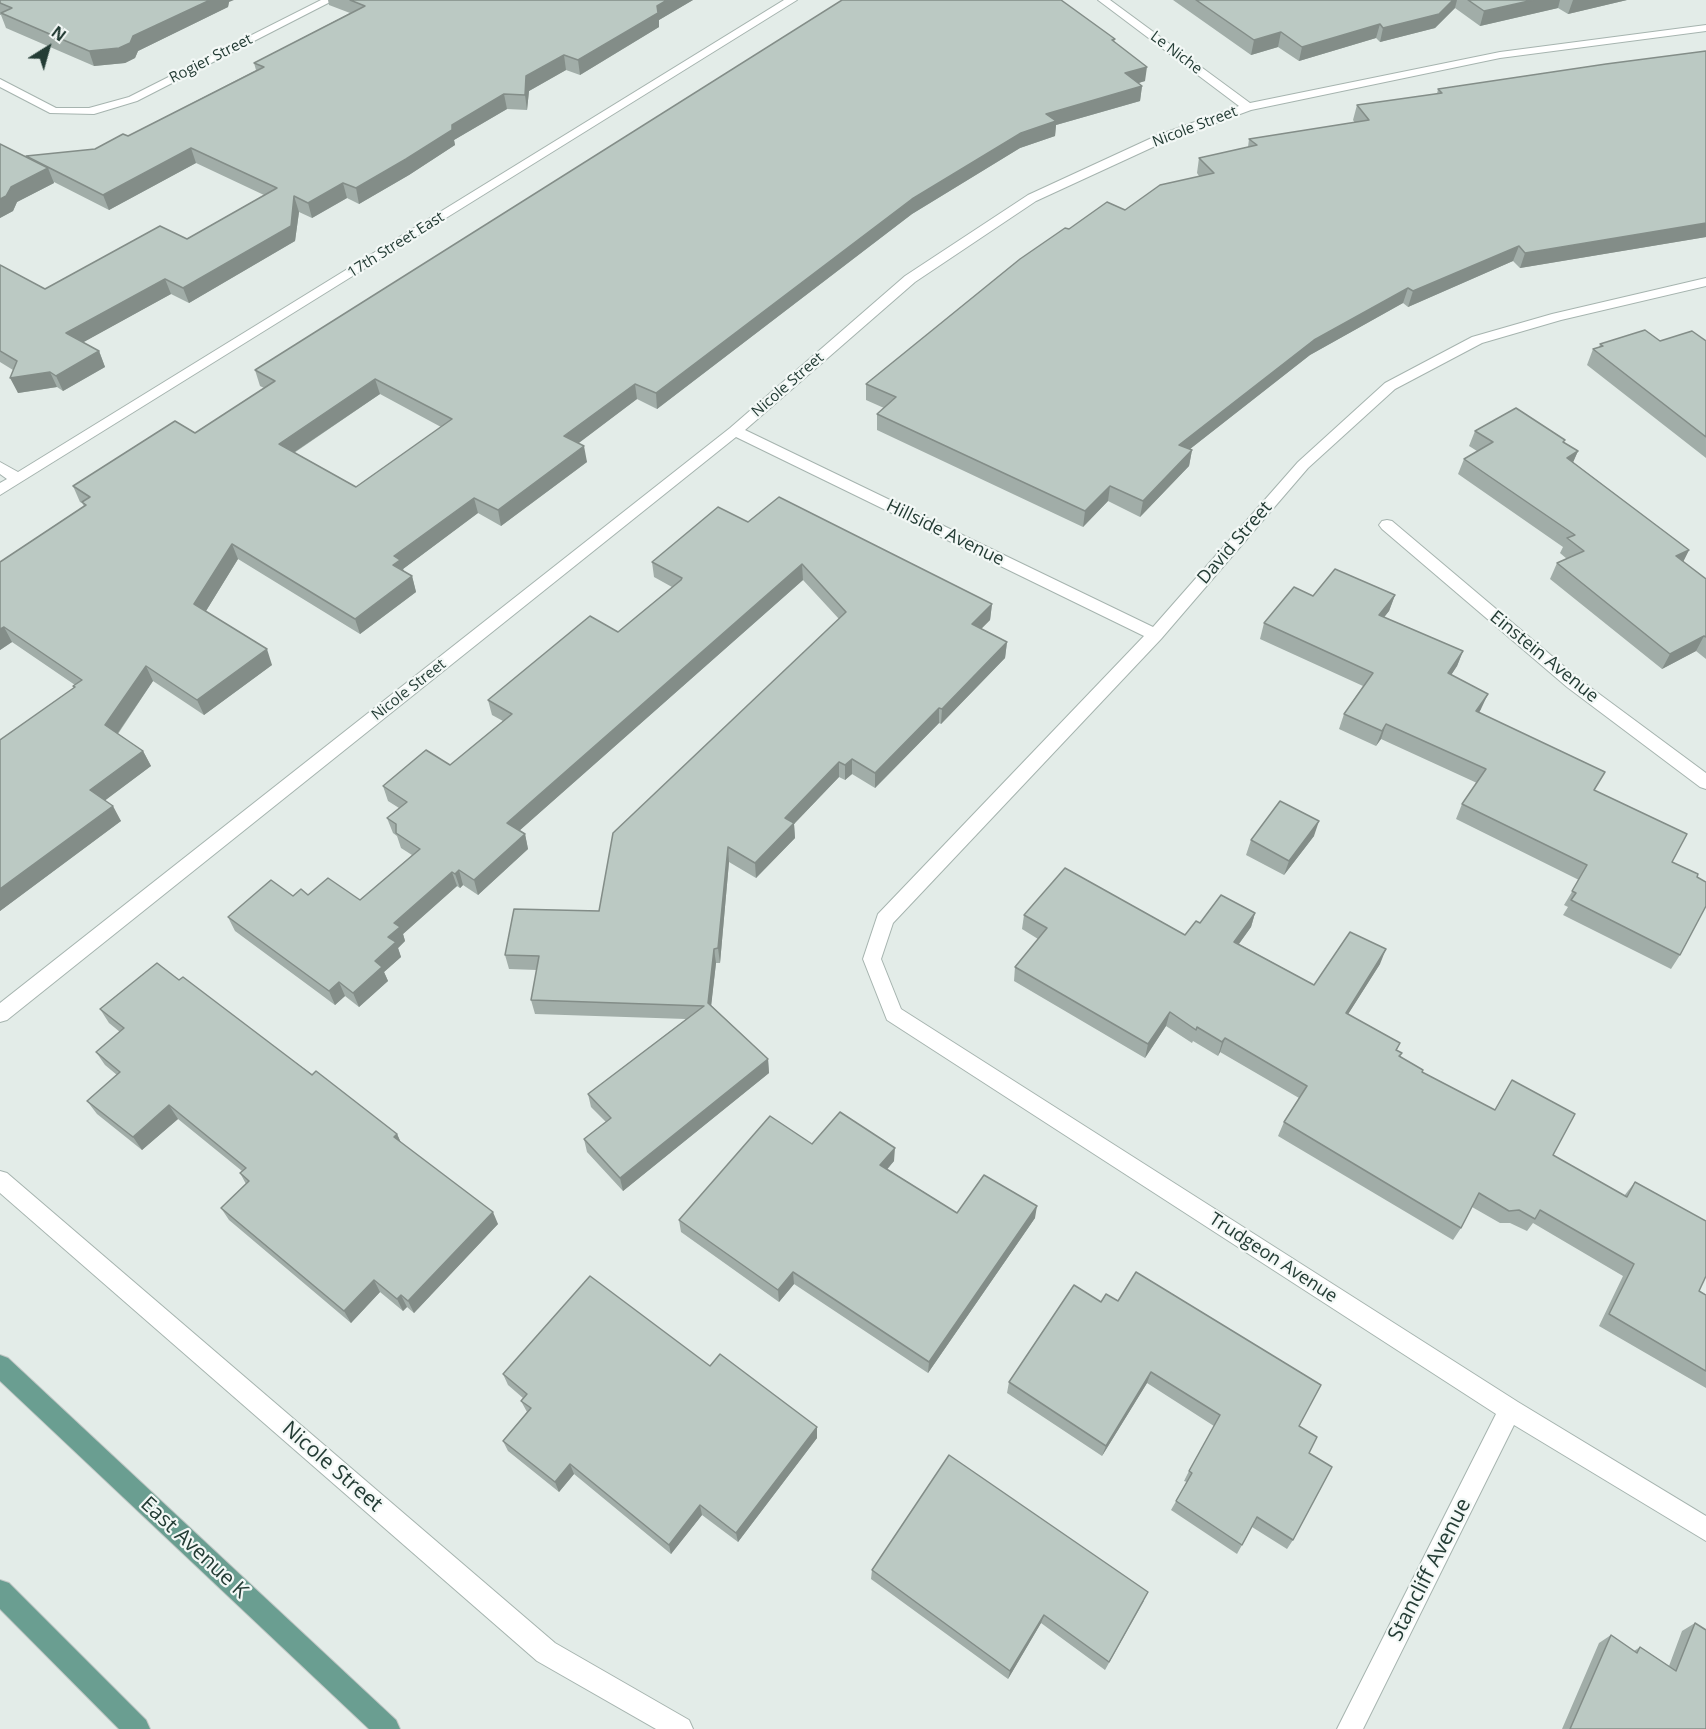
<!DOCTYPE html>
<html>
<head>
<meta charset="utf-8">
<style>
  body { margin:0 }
  #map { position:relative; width:1706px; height:1729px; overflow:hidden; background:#e3ece8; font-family:"Open Sans",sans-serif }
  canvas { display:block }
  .north { position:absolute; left:18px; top:18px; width:60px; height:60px; -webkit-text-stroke:4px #f3f8f6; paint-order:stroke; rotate:37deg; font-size:16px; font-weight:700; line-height:24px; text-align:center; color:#243c35 }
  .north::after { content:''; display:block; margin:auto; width:21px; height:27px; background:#243c35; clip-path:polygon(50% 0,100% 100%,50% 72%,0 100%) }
</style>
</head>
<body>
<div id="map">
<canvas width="1706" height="1729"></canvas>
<div class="north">N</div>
</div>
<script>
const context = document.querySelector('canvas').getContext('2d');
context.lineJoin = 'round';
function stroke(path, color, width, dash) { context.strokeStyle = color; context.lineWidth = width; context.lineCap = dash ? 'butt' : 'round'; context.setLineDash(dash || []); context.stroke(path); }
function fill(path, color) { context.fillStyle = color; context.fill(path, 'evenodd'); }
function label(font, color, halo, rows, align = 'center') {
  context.font = font + ' "Open Sans",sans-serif'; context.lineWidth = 4.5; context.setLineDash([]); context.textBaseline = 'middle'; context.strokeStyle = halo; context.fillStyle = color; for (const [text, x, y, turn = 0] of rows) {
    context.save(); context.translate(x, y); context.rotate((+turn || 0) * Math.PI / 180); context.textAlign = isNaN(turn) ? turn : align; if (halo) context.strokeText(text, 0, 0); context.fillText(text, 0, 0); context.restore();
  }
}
const minor = new Path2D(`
  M 321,0 L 334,0 L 137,101 L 94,114 L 50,113 L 0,87 L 0,79 L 56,108 L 89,108 L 129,97 Z
  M 784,0 L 797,0 L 0,495 L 0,483 L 7,479 L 0,474 L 0,462 L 18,472 Z
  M 1098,0 L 1110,0 L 1250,103 L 1500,52 L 1706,25 L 1706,31 L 1500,58 L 1251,110 L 1164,142 L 1036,201 L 915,282 L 745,430 L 1153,627 L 1298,462 L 1385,383 L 1472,337 L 1552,314 L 1706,278 L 1706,286 L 1561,320 L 1482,343 L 1395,389 L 1308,468 L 1161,639 L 893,923 L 881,959 L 901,1009 L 1518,1402 L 1706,1516 L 1706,1541 L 1514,1425 L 1363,1729 L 1337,1729 L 1496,1414 L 887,1020 L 863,959 L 878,914 L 1144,636 L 736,437 L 7,1020 L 0,1022 L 0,1003 L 730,428 L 905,276 L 1028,195 L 1156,136 L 1239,106 Z
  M 1387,520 L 1392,521 L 1579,679 L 1706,773 L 1706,789 L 1700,787 L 1567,687 L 1382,529 L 1379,525 L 1382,521 Z
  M 0,1171 L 7,1173 L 555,1643 L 689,1720 L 693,1729 L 656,1729 L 537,1661 L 0,1193 Z`);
const major = new Path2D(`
  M 0,1355 L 8,1358 L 396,1720 L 400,1729 L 369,1729 L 0,1381 Z
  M 0,1580 L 9,1583 L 146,1720 L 150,1729 L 119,1729 L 0,1609 Z`);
const wall = new Path2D(`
  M 0,0 L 229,2 L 228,7 L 138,51 L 135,58 L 125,63 L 94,66 L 6,28 L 1,15 L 0,15 Z
  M 328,0 L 693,0 L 659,20 L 659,27 L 580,75 L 566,70 L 529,91 L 527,110 L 507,109 L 454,140 L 455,145 L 409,175 L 359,204 L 347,198 L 312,218 L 299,212 L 295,241 L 189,303 L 171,294 L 83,342 L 99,351 L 105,367 L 63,391 L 57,387 L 18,393 L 13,370 L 0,362 L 0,265 L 45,289 L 187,239 L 264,195 L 196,163 L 109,210 L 54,182 L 54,183 L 17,202 L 13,211 L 0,218 L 0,144 L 27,157 L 95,149 L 128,136 L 256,70 L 254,63 L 350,13 L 329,5 Z
  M 1173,0 L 1627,0 L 1568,14 L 1558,8 L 1480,26 L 1455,8 L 1435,28 L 1380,42 L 1376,38 L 1299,61 L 1278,47 L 1251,55 Z
  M 1115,39 L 1114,42 L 1145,81 L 1138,83 L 1142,86 L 1140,101 L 1056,125 L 1055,136 L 1020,148 L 912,214 L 657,409 L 637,399 L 578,443 L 587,462 L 501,526 L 478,513 L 403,569 L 404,571 L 412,576 L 416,592 L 360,634 L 238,559 L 206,611 L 272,665 L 204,715 L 153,681 L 118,734 L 143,751 L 151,766 L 105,800 L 121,821 L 0,911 L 0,740 L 74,688 L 73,686 L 75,685 L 12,642 L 0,650 L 0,562 L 84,506 L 82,503 L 80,502 L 73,486 L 195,433 L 264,388 L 260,386 L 255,370 ZM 380,394 L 441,427 L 356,487 L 294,453 Z
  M 1706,51 L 1706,237 L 1520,268 L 1513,261 L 1408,307 L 1403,303 L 1310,355 L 1190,449 L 1192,450 L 1189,466 L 1140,517 L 1108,501 L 1083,527 L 877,430 L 877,414 L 884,408 L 866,400 L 866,384 L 1069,229 L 1125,210 L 1199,176 L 1197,173 L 1199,158 L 1248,147 L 1249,139 L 1355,123 L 1353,120 L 1357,105 L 1437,94 L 1438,89 Z
  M 1660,341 L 1706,341 L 1706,458 L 1587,365 L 1593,349 L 1599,348 L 1600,344 Z
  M 1475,431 L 1564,443 L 1578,451 L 1573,462 L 1689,550 L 1683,562 L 1706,579 L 1706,659 L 1696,651 L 1662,669 L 1550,579 L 1557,563 L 1567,559 L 1560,553 L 1563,547 L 1458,474 L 1464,459 L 1477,451 L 1469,446 Z
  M 748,522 L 992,604 L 990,620 L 981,629 L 1007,642 L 1005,658 L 941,724 L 939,723 L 875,788 L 852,774 L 845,780 L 839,777 L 794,824 L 795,838 L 756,878 L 729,862 L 720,963 L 716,963 L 711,1005 L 768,1059 L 769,1073 L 623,1191 L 587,1152 L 584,1139 L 606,1122 L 591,1107 L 588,1094 L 686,1019 L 535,1014 L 531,1000 L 537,970 L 509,969 L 505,955 L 599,911 L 839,619 L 803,580 L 519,831 L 525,834 L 528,849 L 478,895 L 463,885 L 460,888 L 457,886 L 403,934 L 405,941 L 398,948 L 401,957 L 384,972 L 388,981 L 359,1007 L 345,996 L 335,1005 L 235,931 L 228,917 L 293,896 L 308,895 L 360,900 L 412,855 L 401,848 L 397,836 L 393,833 L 387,818 L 399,808 L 388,801 L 383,786 L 450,765 L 503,721 L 492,715 L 488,700 L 618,632 L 672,587 L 654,577 L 652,562 Z
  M 1395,595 L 1389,611 L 1384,617 L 1463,651 L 1457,666 L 1451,675 L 1481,709 L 1479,713 L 1595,790 L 1672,862 L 1697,877 L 1680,955 L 1671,969 L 1563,915 L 1568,907 L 1564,905 L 1579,880 L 1456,819 L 1462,804 L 1477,783 L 1381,739 L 1376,746 L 1339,729 L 1344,714 L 1363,686 L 1260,639 L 1264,623 L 1313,596 Z
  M 1314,836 L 1284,875 L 1246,855 L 1251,840 Z
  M 1255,913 L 1251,927 L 1239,944 L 1314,985 L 1380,964 L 1348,1014 L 1400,1043 L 1397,1050 L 1402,1053 L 1400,1057 L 1422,1072 L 1495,1110 L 1512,1080 L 1553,1155 L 1624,1196 L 1635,1182 L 1699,1291 L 1706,1295 L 1706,1388 L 1599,1326 L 1623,1276 L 1533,1223 L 1527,1231 L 1510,1223 L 1500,1223 L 1472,1207 L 1461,1228 L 1453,1240 L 1278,1136 L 1284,1122 L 1299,1098 L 1220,1052 L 1218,1056 L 1193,1041 L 1192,1043 L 1166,1026 L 1145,1058 L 1014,981 L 1015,967 L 1038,939 L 1022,929 L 1024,915 L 1185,935 L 1200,923 Z
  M 179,980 L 397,1134 L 401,1143 L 498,1224 L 414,1313 L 407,1307 L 403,1311 L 380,1292 L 351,1323 L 229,1220 L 221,1208 L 246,1184 L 240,1173 L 242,1171 L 178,1119 L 142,1150 L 97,1114 L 87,1101 L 117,1075 L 105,1065 L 96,1052 L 120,1032 L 109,1023 L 100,1009 Z
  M 812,1144 L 894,1161 L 887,1169 L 957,1213 L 1035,1218 L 928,1373 L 794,1284 L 779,1302 L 681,1232 L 679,1220 Z
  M 1074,1285 L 1299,1426 L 1309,1453 L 1293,1540 L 1287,1549 L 1252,1527 L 1237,1554 L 1171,1510 L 1187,1482 L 1184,1481 L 1189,1471 L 1214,1426 L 1147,1383 L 1102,1456 L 1007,1393 L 1009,1382 Z
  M 710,1366 L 817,1427 L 817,1438 L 738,1542 L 702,1515 L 671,1554 L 574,1474 L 559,1492 L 508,1451 L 503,1441 L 527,1412 L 521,1401 L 523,1398 L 508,1385 L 503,1374 Z
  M 872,1570 L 1144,1601 L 1105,1670 L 1041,1623 L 1008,1679 L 871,1579 Z
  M 1695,1623 L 1706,1729 L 1562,1729 L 1599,1643 L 1611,1635 L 1634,1651 L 1640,1647 L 1669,1666 L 1682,1631 Z`);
const shadedWall = new Path2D(`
  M 210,0 L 234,0 L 229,2 L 228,7 L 138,51 L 135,58 L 125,63 L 94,66 L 89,51 L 133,36 Z
  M 667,0 L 693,0 L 659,20 L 659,27 L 580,75 L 578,60 L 657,6 Z
  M 1453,0 L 1457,0 L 1455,8 L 1435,28 L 1380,42 L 1383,28 Z
  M 1533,0 L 1560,0 L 1558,8 L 1480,26 L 1484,11 Z
  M 1573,0 L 1627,0 L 1568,14 Z
  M 1380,24 L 1376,38 L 1299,61 L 1302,47 Z
  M 1281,32 L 1278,47 L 1251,55 L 1254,40 Z
  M 564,55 L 566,70 L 529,91 L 527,110 L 525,95 L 526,76 Z
  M 1147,67 L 1145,81 L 1123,88 L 1125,73 Z
  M 1142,86 L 1140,101 L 1056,125 L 1055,136 L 1020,148 L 912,214 L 657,409 L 656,393 L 912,199 L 1046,114 Z
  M 504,94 L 507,109 L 454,140 L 455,145 L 409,175 L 359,204 L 356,188 L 452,125 Z
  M 191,148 L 196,163 L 109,210 L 103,195 Z
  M 48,168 L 54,183 L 17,202 L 13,211 L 0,218 L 0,199 L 11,187 Z
  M 343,183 L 347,198 L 312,218 L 308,203 Z
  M 294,196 L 299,212 L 295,241 L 189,303 L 183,288 Z
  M 1706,223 L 1706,237 L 1520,268 L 1525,253 Z
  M 1519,246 L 1513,261 L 1408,307 L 1413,291 Z
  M 165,279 L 171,294 L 73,348 L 66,333 Z
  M 1408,288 L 1403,303 L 1310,355 L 1176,460 L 1179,445 L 1314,340 Z
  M 99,351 L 105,367 L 63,391 L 56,376 Z
  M 50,372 L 57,387 L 18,393 L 10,378 Z
  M 375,379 L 380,394 L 284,459 L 279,444 Z
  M 635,384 L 637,399 L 567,452 L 564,436 Z
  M 584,446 L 587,462 L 501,526 L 498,510 Z
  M 1192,450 L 1189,466 L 1140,517 L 1143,501 Z
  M 1578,451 L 1571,467 L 1567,458 Z
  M 1110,486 L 1108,501 L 1083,527 L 1085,511 Z
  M 474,498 L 478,513 L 403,569 L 405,575 L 393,565 L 394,556 Z
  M 232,544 L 238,559 L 201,619 L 194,604 Z
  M 1689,550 L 1681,566 L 1676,556 Z
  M 802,564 L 803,580 L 511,838 L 507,823 Z
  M 412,576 L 416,592 L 360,634 L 355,619 Z
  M 1395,595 L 1389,611 L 1374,630 L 1379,615 Z
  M 992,604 L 990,620 L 970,640 L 972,624 Z
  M 4,627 L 12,642 L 0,650 L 0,629 Z
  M 1704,636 L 1696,651 L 1662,669 L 1670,654 Z
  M 1007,642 L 1005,658 L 941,724 L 942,709 Z
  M 267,649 L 272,665 L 204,715 L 197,700 Z
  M 1463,651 L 1457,666 L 1442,689 L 1448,673 Z
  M 146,666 L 153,681 L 113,740 L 105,725 Z
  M 1488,694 L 1481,709 L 1470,726 L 1476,711 Z
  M 939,708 L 939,723 L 875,788 L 875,773 Z
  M 1386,724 L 1381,739 L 1376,746 L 1382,731 Z
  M 143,751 L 151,766 L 99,805 L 90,790 Z
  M 852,759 L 852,774 L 845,780 L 845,765 Z
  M 839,762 L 839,777 L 794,824 L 795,838 L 756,878 L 755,863 L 785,818 Z
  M 113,806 L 121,821 L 0,911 L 0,889 Z
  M 1319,821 L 1314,836 L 1284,875 L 1289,861 Z
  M 525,834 L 528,849 L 478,895 L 474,880 Z
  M 728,847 L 729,862 L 720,963 L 718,948 Z
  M 459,870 L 463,885 L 460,888 L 455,874 Z
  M 452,872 L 457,886 L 403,934 L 405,941 L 398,948 L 401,957 L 384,972 L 388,981 L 359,1007 L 353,993 L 375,961 L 388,937 L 394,923 Z
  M 1255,913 L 1251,927 L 1230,956 L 1234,942 Z
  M 714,949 L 716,963 L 710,1016 L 708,1003 Z
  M 1386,949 L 1380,964 L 1340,1027 L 1346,1013 Z
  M 339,982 L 345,996 L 335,1005 L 329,991 Z
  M 1170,1012 L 1166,1026 L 1145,1058 L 1148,1044 Z
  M 1225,1038 L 1220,1052 L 1218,1056 L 1222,1042 Z
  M 768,1059 L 769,1073 L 623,1191 L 620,1178 Z
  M 169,1105 L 178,1119 L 142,1150 L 133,1137 Z
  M 397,1134 L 403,1147 L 394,1137 Z
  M 895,1148 L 894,1161 L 880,1178 L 880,1165 Z
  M 1037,1206 L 1035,1218 L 928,1373 L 929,1362 Z
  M 493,1212 L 498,1224 L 414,1313 L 408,1301 Z
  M 793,1272 L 794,1284 L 779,1302 L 778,1290 Z
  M 374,1280 L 380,1292 L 351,1323 L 344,1311 Z
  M 401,1295 L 407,1307 L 403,1311 L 397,1299 Z
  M 1151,1372 L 1147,1383 L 1102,1456 L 1106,1446 Z
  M 817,1427 L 817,1438 L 738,1542 L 736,1533 Z
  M 570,1464 L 574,1474 L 559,1492 L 555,1482 Z
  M 700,1505 L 702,1515 L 671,1554 L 669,1545 Z
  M 1044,1615 L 1041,1623 L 1008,1679 L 1010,1671 Z`);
const building = new Path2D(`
  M 0,0 L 210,0 L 133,36 L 130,43 L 119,48 L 89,51 L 1,13 L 12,8 L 0,3 Z
  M 350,0 L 667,0 L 657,6 L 658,13 L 578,60 L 564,55 L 526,76 L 525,95 L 504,94 L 452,125 L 452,130 L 406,159 L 356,188 L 343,183 L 308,203 L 294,196 L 291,226 L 183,288 L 165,279 L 66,333 L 99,351 L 56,376 L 50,372 L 10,378 L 17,361 L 0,351 L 0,265 L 45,289 L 160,226 L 187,239 L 277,188 L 191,148 L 103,195 L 26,156 L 95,149 L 123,134 L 128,136 L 264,67 L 254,63 L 365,6 Z
  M 842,0 L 1061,0 L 1115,39 L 1112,40 L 1147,67 L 1125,73 L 1142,86 L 1046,114 L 1056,121 L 1021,133 L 912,199 L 656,393 L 635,384 L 564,436 L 584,446 L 498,510 L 474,498 L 394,556 L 400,560 L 393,565 L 412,576 L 355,619 L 232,544 L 194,604 L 267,649 L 197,700 L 146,666 L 105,725 L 143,751 L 90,790 L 113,806 L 0,889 L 0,740 L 75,687 L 73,686 L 82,680 L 4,627 L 0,629 L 0,562 L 86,505 L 82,502 L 90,497 L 73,486 L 175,421 L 195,433 L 275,381 L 255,370 ZM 375,379 L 452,419 L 356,487 L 279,444 Z
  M 1196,0 L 1453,0 L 1439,14 L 1383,28 L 1380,24 L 1302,47 L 1281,32 L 1254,40 Z
  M 1468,0 L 1533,0 L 1484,11 Z
  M 1706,51 L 1706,223 L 1525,253 L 1519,246 L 1413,291 L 1408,288 L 1314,340 L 1179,445 L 1192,450 L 1143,501 L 1110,486 L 1085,511 L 877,414 L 896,397 L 866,384 L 1020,259 L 1065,228 L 1069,229 L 1107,202 L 1125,210 L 1160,185 L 1214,173 L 1199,158 L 1257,145 L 1249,139 L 1369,120 L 1357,105 L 1442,93 L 1438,89 L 1606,64 Z
  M 0,144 L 48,168 L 11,187 L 6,196 L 0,199 Z
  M 1645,330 L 1660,341 L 1692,331 L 1706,341 L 1706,437 L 1593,349 L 1603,346 L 1600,344 Z
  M 1516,408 L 1565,440 L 1563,442 L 1578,451 L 1567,458 L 1689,550 L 1676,556 L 1706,579 L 1706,637 L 1704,636 L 1670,654 L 1557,563 L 1584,551 L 1567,538 L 1575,535 L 1464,459 L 1493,442 L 1475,431 Z
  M 779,497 L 992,604 L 972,624 L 1007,642 L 942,709 L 939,708 L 875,773 L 852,759 L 845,765 L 839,762 L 785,818 L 794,823 L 755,863 L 728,847 L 718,948 L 714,949 L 708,1003 L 768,1059 L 620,1178 L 584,1139 L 611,1118 L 588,1094 L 704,1006 L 531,1000 L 539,956 L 505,955 L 514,909 L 599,911 L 613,833 L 846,612 L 802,564 L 507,823 L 525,834 L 474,880 L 459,870 L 455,874 L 452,872 L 394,923 L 400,927 L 388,937 L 396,942 L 375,961 L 382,967 L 353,993 L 339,982 L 329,991 L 228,917 L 271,880 L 293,896 L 301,889 L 308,895 L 328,878 L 360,900 L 420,849 L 396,833 L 396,824 L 387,818 L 407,802 L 383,786 L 426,750 L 450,765 L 512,714 L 488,700 L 590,616 L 618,632 L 681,580 L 682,578 L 652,562 L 718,507 L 748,522 Z
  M 1335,569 L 1395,595 L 1379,615 L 1463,651 L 1448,673 L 1488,694 L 1476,711 L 1605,772 L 1594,790 L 1687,834 L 1672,862 L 1698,874 L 1697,877 L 1706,882 L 1706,906 L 1680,955 L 1571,900 L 1576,893 L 1572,891 L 1587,865 L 1462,804 L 1486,769 L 1386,724 L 1382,731 L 1344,714 L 1373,673 L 1264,623 L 1294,587 L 1313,596 Z
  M 1280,801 L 1319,821 L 1289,861 L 1251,840 Z
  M 1065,868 L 1185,935 L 1196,921 L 1200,923 L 1221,895 L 1255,913 L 1234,942 L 1314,985 L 1350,932 L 1386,949 L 1346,1013 L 1400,1043 L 1396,1050 L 1402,1053 L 1399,1056 L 1423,1070 L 1422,1072 L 1495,1110 L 1512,1080 L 1575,1114 L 1553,1155 L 1627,1197 L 1635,1182 L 1706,1221 L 1706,1276 L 1699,1291 L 1706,1295 L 1706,1371 L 1609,1314 L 1634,1264 L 1540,1210 L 1535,1219 L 1519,1210 L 1509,1211 L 1479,1193 L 1461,1228 L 1284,1122 L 1307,1086 L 1225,1038 L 1222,1042 L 1197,1027 L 1196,1030 L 1170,1012 L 1148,1044 L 1015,967 L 1047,928 L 1024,915 Z
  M 157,963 L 179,980 L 183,977 L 312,1075 L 316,1071 L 397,1134 L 394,1137 L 493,1212 L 408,1301 L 401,1295 L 397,1299 L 374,1280 L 344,1311 L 221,1208 L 249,1181 L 240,1173 L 246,1168 L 169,1105 L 133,1137 L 87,1101 L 120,1072 L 96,1052 L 124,1028 L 100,1009 Z
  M 840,1112 L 895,1148 L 880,1165 L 957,1213 L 984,1175 L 1037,1206 L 929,1362 L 793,1272 L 778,1290 L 679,1220 L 770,1116 L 812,1144 Z
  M 1136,1272 L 1321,1385 L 1299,1426 L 1317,1437 L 1309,1453 L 1332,1467 L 1293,1540 L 1257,1517 L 1242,1545 L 1176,1501 L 1192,1473 L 1189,1471 L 1220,1415 L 1151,1372 L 1106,1446 L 1009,1382 L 1074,1285 L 1101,1302 L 1106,1294 L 1118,1301 Z
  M 590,1276 L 710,1366 L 720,1354 L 817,1427 L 736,1533 L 700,1505 L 669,1545 L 570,1464 L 555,1482 L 503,1441 L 531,1408 L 521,1401 L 527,1394 L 503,1374 Z
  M 949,1455 L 1148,1592 L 1109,1662 L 1044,1615 L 1010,1671 L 872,1570 Z
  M 1695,1623 L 1706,1630 L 1706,1729 L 1570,1729 L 1611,1635 L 1637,1653 L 1640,1647 L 1676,1671 Z`);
const farStreetnames = [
  ["Le Niche",1176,53,37],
  ["Rogier Street",211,59,-27],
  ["Nicole Street",1195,127,-21],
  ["17th Street East",396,245,-32],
  ["Nicole Street",788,385,-41],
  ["Nicole Street",409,690,-38]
];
const streetNames = [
  ["Hillside Avenue",945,533,26],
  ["David Street",1235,543,-49],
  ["Einstein Avenue",1544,657,39],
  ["Trudgeon Avenue",1273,1258,33]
];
const nearStreetnames = [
  ["Nicole Street",332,1467,41],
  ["East Avenue K",194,1548,43],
  ["Stancliff Avenue",1430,1570,-63]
];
stroke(minor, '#a6b4af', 2);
stroke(major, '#c2c8c6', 2);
fill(minor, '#fff');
fill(major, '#6a9e91');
fill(wall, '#a1ada8');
fill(shadedWall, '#838d88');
fill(building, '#bbc9c3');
stroke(building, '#838d88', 1.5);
label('15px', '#243c35', '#f3f8f6', farStreetnames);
label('18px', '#243c35', '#f3f8f6', streetNames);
label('21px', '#243c35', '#f3f8f6', nearStreetnames);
</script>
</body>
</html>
